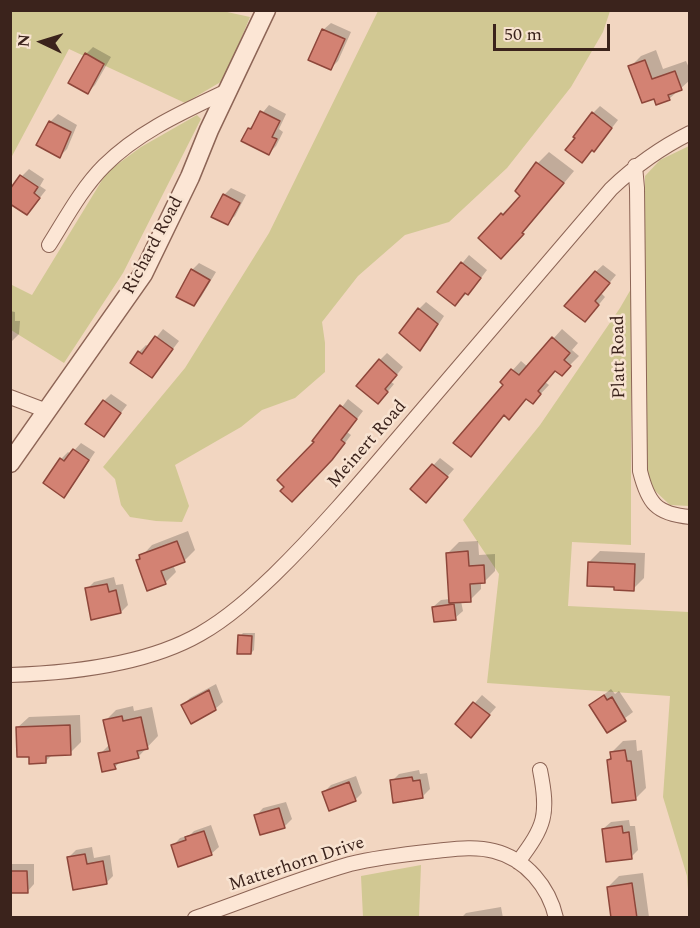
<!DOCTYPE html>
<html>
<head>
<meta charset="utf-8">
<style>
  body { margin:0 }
  #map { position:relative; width:700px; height:928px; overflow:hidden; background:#f2d6c1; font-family:Spectral,serif }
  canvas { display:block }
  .frame { position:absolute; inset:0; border:12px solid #3b231c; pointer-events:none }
  .north { position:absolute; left:12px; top:12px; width:60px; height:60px; -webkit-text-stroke:4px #f8e3d1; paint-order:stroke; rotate:274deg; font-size:16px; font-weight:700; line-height:24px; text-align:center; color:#3b231c }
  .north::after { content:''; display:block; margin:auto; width:21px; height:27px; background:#3b231c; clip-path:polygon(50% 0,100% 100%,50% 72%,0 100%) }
  .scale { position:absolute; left:493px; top:24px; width:117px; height:27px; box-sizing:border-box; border:3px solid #3b231c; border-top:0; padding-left:8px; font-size:18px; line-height:21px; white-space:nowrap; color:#3b231c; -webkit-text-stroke:4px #f8e3d1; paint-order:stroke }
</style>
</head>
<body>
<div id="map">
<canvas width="700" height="928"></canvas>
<div class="frame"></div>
<div class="north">N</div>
<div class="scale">50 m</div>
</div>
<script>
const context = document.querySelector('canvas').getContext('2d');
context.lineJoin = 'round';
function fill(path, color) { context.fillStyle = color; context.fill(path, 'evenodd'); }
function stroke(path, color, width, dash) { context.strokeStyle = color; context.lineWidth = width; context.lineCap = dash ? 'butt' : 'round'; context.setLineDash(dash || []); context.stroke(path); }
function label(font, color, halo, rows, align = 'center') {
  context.font = font + ' Spectral,serif'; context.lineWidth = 5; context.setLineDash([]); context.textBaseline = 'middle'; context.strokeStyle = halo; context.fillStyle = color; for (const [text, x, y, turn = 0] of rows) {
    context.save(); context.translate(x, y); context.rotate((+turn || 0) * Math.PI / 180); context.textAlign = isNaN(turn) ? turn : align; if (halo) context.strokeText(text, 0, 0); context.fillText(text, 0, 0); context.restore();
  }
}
const green = new Path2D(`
  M 218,10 L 250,17 L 224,80 L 185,103 L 69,49 L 11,158 L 11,11 Z
  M 378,11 L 610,11 L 603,32 L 571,87 L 507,168 L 449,222 L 405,235 L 358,276 L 322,322 L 325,343 L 325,372 L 295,398 L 262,410 L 241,427 L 175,465 L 189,506 L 182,522 L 156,521 L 130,517 L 121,505 L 115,479 L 103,467 L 185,368 L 269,233 Z
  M 197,115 L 201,119 L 123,273 L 64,363 L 11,330 L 10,284 L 32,295 L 107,172 L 141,147 Z
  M 689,146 L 689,506 L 670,505 L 652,488 L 643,464 L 645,176 L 660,160 Z
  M 631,289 L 631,545 L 572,542 L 568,606 L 689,612 L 689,904 L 687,876 L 663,797 L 670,696 L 487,683 L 499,574 L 463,520 L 540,425 L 620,308 Z
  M 421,865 L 419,917 L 363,917 L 361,876 Z`);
const shadow = new Path2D(`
  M 331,23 L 351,32 L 338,61 L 331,68 L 323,30 Z
  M 93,47 L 111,57 L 95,85 L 88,92 L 86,54 Z
  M 656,50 L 663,69 L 686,61 L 690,70 L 690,80 L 669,99 L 655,97 L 630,67 L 641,56 Z
  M 269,105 L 286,114 L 279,129 L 283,132 L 276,146 L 269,153 L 249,129 Z
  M 600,106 L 618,120 L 601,142 L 593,113 Z
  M 58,114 L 77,125 L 67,149 L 60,156 L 38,144 L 51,121 Z
  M 549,152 L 574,171 L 512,246 L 502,214 L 522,195 L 517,191 L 538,163 Z
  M 29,169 L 44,179 L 40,186 L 46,190 L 27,214 L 22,176 Z
  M 231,188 L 246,195 L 235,216 L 227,223 L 224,195 Z
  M 469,255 L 487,270 L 475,286 L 455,304 L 439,291 Z
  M 199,263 L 216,272 L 201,297 L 193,305 L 192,270 Z
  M 603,265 L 616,275 L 601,293 L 605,297 L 592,313 L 588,279 Z
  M 426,302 L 444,316 L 427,342 L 420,349 L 419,309 Z
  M 10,311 L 15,312 L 15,321 L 20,321 L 19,334 L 10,343 Z
  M 163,329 L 179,341 L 152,376 L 139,352 L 146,345 L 149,347 Z
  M 562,329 L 578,343 L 572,350 L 579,356 L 570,365 L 556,369 L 545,382 L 549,385 L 533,402 L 527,397 L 505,414 L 471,455 L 505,385 L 502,382 L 521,361 L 528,367 Z
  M 387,353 L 403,367 L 391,382 L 394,384 L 385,395 L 380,360 Z
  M 111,394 L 127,405 L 104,435 L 104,401 Z
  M 348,399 L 363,411 L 347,432 L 351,435 L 339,451 L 316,442 Z
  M 81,443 L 95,452 L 71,488 L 64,496 L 61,459 L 68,452 L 71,454 Z
  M 440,458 L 454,469 L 433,493 L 412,489 Z
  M 188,531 L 195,550 L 184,561 L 173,565 L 176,572 L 165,583 L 138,560 L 152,545 Z
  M 478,541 L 479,555 L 495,554 L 495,571 L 484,582 L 481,582 L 481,589 L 470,600 L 461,601 L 463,611 L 455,618 L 433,607 L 441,600 L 450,599 L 448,553 L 459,542 Z
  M 600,551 L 645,553 L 644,578 L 633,589 L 616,585 L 589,562 Z
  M 114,577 L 116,585 L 123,584 L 128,605 L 121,612 L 87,589 L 94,582 Z
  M 243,633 L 255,633 L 254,650 L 251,653 L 240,636 Z
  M 216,684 L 223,702 L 215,709 L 183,705 L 190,698 Z
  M 611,689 L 615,694 L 619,691 L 633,712 L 608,731 L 591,705 Z
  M 482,695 L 496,707 L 478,728 L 457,723 Z
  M 133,706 L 134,711 L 152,707 L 158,736 L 138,757 L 122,760 L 115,767 L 100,754 L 110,744 L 105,721 L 116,710 Z
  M 80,715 L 81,742 L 70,753 L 53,754 L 45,762 L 31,755 L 17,728 L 29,717 Z
  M 636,740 L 637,751 L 642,750 L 646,788 L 635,799 L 608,760 L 612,756 L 612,752 L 623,741 Z
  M 419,770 L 420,774 L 427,773 L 430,789 L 422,797 L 392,781 L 399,774 Z
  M 356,776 L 362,793 L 355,800 L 324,792 L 331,785 Z
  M 286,802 L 292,819 L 284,827 L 256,816 L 263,808 Z
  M 629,820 L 630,826 L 635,826 L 638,850 L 631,857 L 603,829 L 611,822 Z
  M 211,825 L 219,847 L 211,854 L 173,846 L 180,838 L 190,835 L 194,831 Z
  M 92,847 L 94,858 L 110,855 L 113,876 L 106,883 L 69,857 L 76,850 Z
  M 10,864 L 34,864 L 34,884 L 27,892 L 10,892 Z
  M 643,873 L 649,917 L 611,918 L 608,887 L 619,876 Z
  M 501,907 L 503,918 L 461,918 L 466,913 Z`);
const building = new Path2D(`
  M 322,29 L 345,39 L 331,70 L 308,60 Z
  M 85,53 L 104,64 L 88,94 L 68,83 Z
  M 645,60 L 652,79 L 675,71 L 682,90 L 668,95 L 670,100 L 656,105 L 654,99 L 642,103 L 628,66 Z
  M 260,111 L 280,121 L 272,137 L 277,139 L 269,155 L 241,141 L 248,128 L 251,129 Z
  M 592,112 L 612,128 L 594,152 L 592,150 L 582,163 L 565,150 L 575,138 L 573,137 Z
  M 49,121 L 71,132 L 60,158 L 36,145 Z
  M 536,162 L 564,183 L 522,233 L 524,234 L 501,259 L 478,238 L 501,213 L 503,215 L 520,196 L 515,191 Z
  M 20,175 L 38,187 L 34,193 L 40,198 L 27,215 L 10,204 L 10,189 Z
  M 223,194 L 240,203 L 228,225 L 211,217 Z
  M 461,262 L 481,278 L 468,295 L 465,293 L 455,306 L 437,292 Z
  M 191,269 L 210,280 L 194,306 L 176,297 Z
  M 595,271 L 610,283 L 595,301 L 599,305 L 585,322 L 564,306 Z
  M 418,308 L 438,324 L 420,351 L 399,333 Z
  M 155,336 L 173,349 L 152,378 L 130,363 L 138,351 L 142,354 Z
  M 552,337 L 570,353 L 564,360 L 571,366 L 562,376 L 555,371 L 538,391 L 541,394 L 533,404 L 526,399 L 509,420 L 504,415 L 471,457 L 453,443 L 503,385 L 500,382 L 511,369 L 519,375 Z
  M 379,359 L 397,375 L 385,389 L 388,392 L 378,404 L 356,386 Z
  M 103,400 L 121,413 L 104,437 L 85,424 Z
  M 340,405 L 357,419 L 341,440 L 345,443 L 332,460 L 292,502 L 280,491 L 284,487 L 277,480 L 314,442 L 312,441 Z
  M 73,449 L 89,460 L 64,498 L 43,483 L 60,458 L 64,461 Z
  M 432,464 L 448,477 L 426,503 L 410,489 Z
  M 177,541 L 185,562 L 161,571 L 166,584 L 147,591 L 136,560 L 140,559 L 139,555 Z
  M 468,551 L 469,566 L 484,565 L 485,583 L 470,584 L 471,602 L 449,603 L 446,553 Z
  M 588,562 L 635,564 L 634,591 L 614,590 L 614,587 L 587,586 Z
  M 107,584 L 109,592 L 116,590 L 121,613 L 91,620 L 85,588 Z
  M 454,604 L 456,620 L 434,622 L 432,607 Z
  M 238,635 L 252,636 L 251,654 L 237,654 Z
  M 209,690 L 216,710 L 191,724 L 181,705 Z
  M 604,695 L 607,700 L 612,697 L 626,721 L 607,733 L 589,705 Z
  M 473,702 L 490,715 L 471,738 L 455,724 Z
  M 122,716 L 123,721 L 141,717 L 148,749 L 137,751 L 139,758 L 114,764 L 116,769 L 102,772 L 98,753 L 110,751 L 103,720 Z
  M 70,725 L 71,755 L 46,756 L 46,763 L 29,764 L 29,757 L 17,757 L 16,727 Z
  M 625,750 L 627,761 L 631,761 L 636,800 L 612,803 L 607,760 L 611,759 L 610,752 Z
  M 412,777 L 413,781 L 420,780 L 423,798 L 393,803 L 390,780 Z
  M 349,782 L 356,801 L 329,811 L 322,792 Z
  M 279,808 L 285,828 L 260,835 L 254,815 Z
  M 622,826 L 623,833 L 629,832 L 632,859 L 606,862 L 602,829 Z
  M 204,831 L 212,855 L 178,867 L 171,845 L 186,840 L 185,837 Z
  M 85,854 L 87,864 L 103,861 L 107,884 L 73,890 L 67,857 Z
  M 10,871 L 27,871 L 28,893 L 10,893 Z
  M 632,883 L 637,918 L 611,918 L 607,887 Z`);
const minor = new Path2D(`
  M 635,166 L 637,188 L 640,471 C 648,503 656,514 690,517
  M 49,245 C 66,218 82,188 104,166 C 139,131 185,111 229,90
  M 10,397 L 47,411
  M 10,675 C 72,673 146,665 200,634 C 228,618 251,597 274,575 C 318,532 359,484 399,437 C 470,354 540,271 611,189 C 635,166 660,148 690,133
  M 518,862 C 545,826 549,815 540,770
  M 195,918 C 246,900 298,879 350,864 C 378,857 407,854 435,851 C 455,849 475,846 494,851 C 526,859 549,887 556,918`);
const tertiary = new Path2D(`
  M 10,463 L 143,274 L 190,177 L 209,130 L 266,10`);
const streetNames = [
  ["Richard Road",154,246,-62],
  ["Platt Road",620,357,-91],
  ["Meinert Road",368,445,-49],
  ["Matterhorn Drive",297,865,-18]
];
fill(green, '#d1c893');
fill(shadow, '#0003');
fill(building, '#d38273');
stroke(building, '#8e463a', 1.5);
stroke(minor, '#8d6556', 16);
stroke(tertiary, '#8d6556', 21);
stroke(minor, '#fce6d5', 14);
stroke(tertiary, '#fce6d5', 18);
label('18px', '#3b231c', '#f8e3d1', streetNames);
</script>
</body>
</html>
